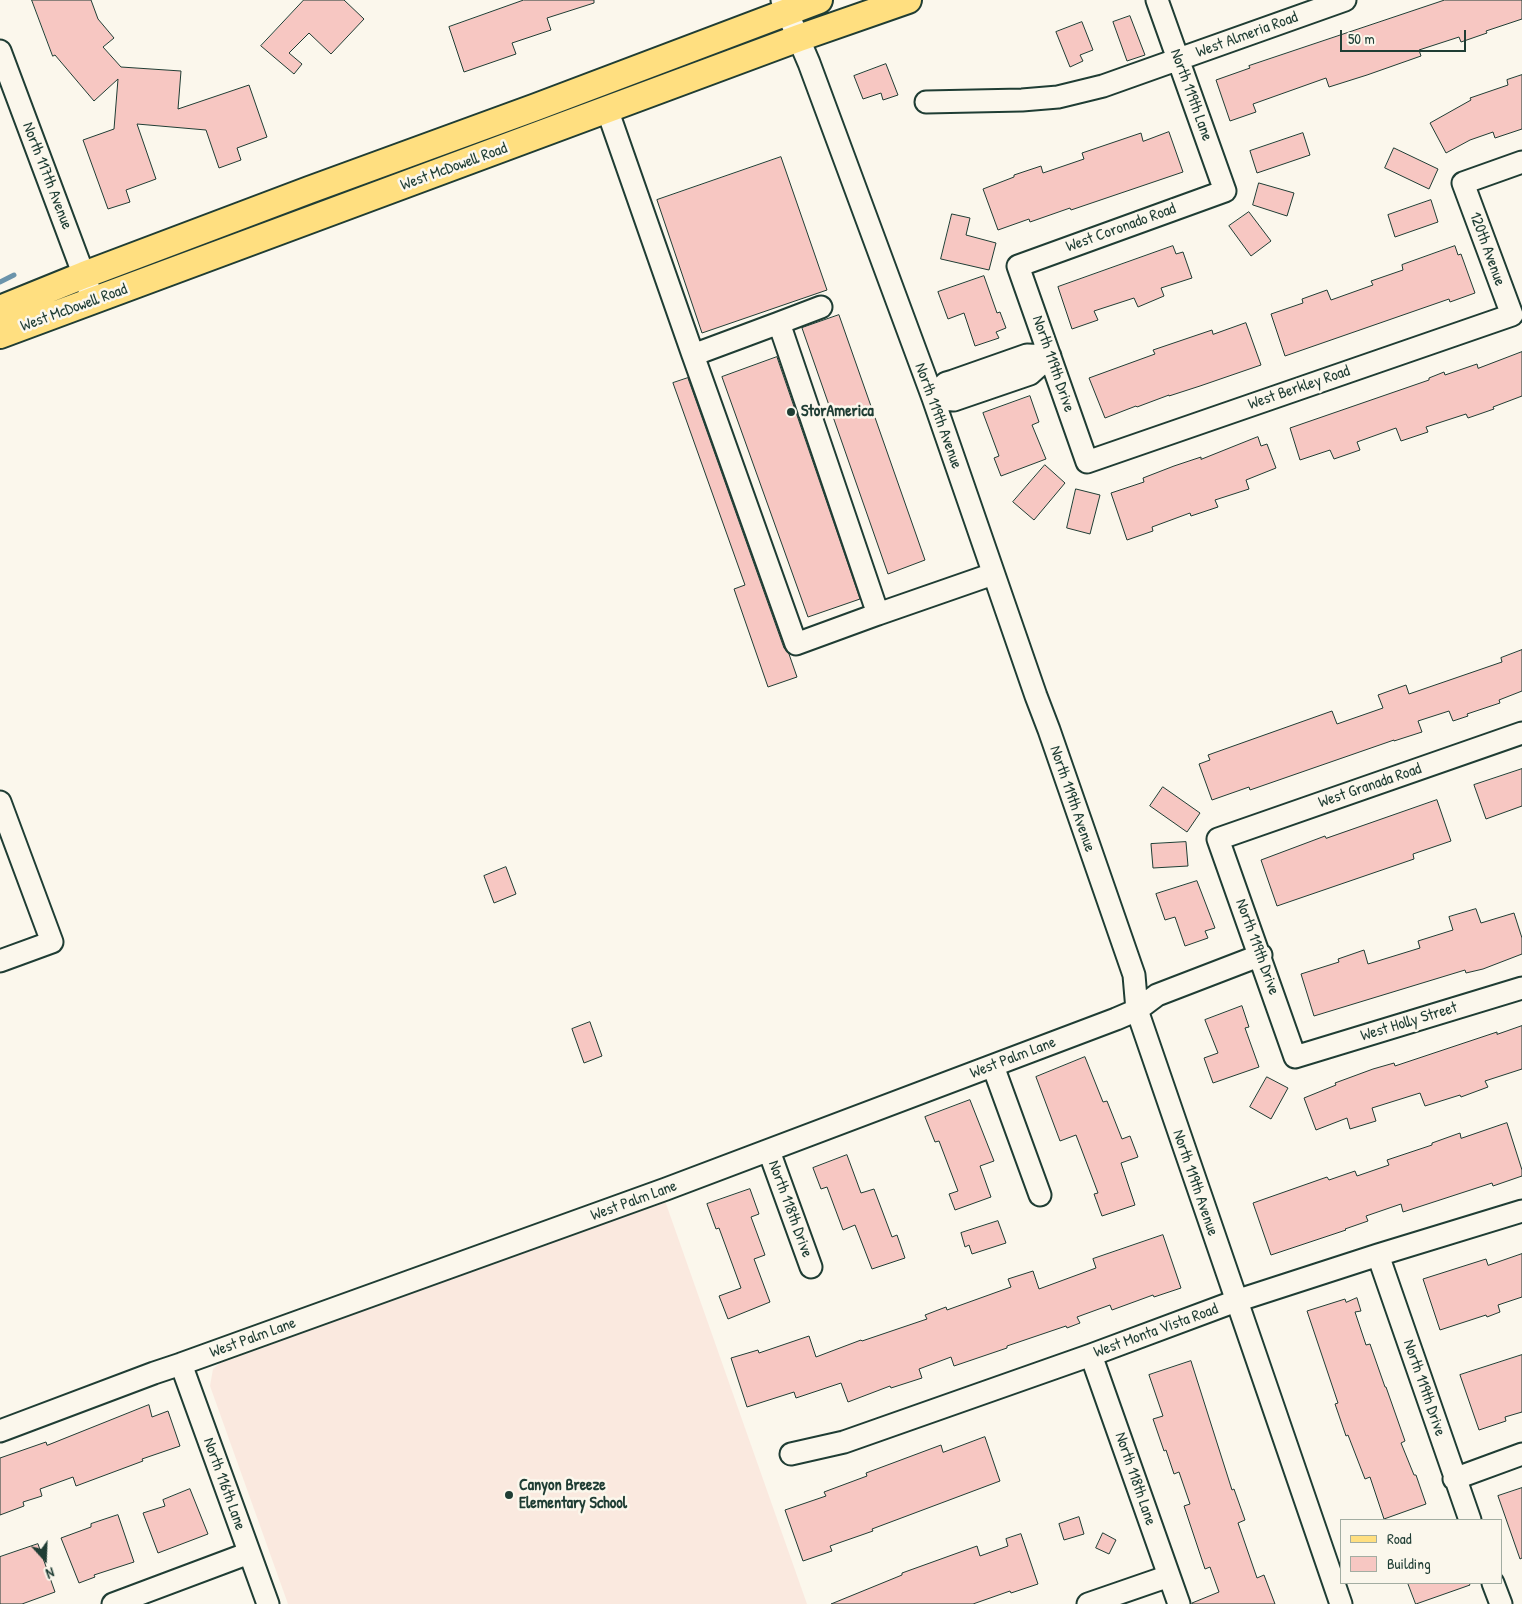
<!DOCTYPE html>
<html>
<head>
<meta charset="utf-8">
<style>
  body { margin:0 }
  #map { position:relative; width:1522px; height:1604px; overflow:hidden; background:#fbf7ec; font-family:"Patrick Hand",sans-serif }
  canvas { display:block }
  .legend { position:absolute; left:1340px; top:1519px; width:162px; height:65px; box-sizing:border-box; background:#fbf7ec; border:1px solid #a3ada2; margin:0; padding:6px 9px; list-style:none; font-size:15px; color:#1f3d34 }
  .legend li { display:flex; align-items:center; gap:10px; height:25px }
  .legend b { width:25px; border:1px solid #a3ada2 }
  .north { position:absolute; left:20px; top:1534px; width:50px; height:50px; -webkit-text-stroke:4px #fbf7ec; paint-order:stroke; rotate:160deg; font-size:14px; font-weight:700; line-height:20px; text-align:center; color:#1f3d34 }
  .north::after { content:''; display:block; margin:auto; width:18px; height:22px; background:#1f3d34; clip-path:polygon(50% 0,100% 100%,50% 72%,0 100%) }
  .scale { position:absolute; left:1340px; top:30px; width:126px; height:22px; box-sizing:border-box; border:2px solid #1f3d34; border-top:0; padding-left:6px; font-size:15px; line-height:18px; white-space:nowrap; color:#1f3d34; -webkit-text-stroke:4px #fbf7ec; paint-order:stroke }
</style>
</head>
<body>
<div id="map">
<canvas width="1522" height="1604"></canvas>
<ul class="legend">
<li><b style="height:6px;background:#ffdf80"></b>Road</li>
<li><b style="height:14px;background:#f7c7c2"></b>Building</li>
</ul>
<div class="north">N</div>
<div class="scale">50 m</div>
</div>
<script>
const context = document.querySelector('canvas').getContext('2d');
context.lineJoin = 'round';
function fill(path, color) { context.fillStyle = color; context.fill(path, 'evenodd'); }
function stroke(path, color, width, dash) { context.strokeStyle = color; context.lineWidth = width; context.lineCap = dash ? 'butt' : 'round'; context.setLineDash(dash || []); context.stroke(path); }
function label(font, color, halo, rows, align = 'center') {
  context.font = font + ' "Patrick Hand",sans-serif'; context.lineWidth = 5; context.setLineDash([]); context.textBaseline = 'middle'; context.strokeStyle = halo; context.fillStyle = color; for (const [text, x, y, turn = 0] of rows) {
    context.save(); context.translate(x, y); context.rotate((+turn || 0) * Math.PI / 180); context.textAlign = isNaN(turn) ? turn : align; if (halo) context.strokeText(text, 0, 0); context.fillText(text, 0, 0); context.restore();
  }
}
const built = new Path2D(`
  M 664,1198 L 807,1604 L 288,1604 L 210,1386 L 213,1369 L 220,1363 Z`);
const stream = new Path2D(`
  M 0,282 L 14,275`);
const building = new Path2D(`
  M 32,0 L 91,0 L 98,19 L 114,38 L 103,47 L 121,67 L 181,71 L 178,109 L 249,85 L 267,137 L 237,148 L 241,160 L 219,168 L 206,130 L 137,124 L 156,179 L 126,190 L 130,202 L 108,209 L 83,140 L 114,129 L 118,79 L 94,101 L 55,55 L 53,56 Z
  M 304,0 L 344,0 L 364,19 L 331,54 L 309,33 L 289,53 L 302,64 L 294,74 L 261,46 Z
  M 524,0 L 594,0 L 594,3 L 547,18 L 551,30 L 512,43 L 516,54 L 464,72 L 449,27 Z
  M 1445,0 L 1522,0 L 1522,19 L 1486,31 L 1487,33 L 1461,42 L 1459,37 L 1419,50 L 1421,56 L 1367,75 L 1329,87 L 1326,78 L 1253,104 L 1256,112 L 1230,121 L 1216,80 L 1250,68 L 1249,66 Z
  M 1130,16 L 1145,55 L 1127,61 L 1113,22 Z
  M 1082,22 L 1093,50 L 1080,55 L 1083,61 L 1070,67 L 1056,32 Z
  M 886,64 L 898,95 L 883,100 L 881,93 L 863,99 L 854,76 Z
  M 1522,75 L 1522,129 L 1495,138 L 1493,132 L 1470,140 L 1446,153 L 1430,123 L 1471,100 L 1470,98 L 1508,85 L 1507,80 Z
  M 1169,132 L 1183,172 L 1071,210 L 1070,208 L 1030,222 L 1029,219 L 998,230 L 983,189 L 1014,177 L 1014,175 L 1041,166 L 1043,173 L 1084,159 L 1082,153 L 1141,133 L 1143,141 Z
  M 1303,133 L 1310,155 L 1257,173 L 1250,151 Z
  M 1394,148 L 1438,169 L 1429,189 L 1385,168 Z
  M 781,157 L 827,290 L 702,333 L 657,200 Z
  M 1259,183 L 1294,193 L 1287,216 L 1253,205 Z
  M 1431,200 L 1438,222 L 1395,237 L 1388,215 Z
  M 1249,212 L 1271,241 L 1251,256 L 1229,226 Z
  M 952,214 L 970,218 L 966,235 L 996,243 L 989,270 L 941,259 Z
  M 1173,246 L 1176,254 L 1183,252 L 1192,278 L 1161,288 L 1164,296 L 1138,307 L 1134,298 L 1094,311 L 1098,320 L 1072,329 L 1058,287 Z
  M 1455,246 L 1458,255 L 1461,254 L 1475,293 L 1450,302 L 1449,299 L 1285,356 L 1271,314 L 1303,303 L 1302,299 L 1327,290 L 1331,300 L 1373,285 L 1371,281 L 1403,270 L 1402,265 Z
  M 984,276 L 997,313 L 1000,312 L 1006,328 L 996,332 L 999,338 L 975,346 L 964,313 L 948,319 L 938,292 Z
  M 839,315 L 925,560 L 888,574 L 802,328 Z
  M 1246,323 L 1261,365 L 1200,386 L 1169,396 L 1169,395 L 1137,407 L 1136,406 L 1105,418 L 1089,378 L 1155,354 L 1153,350 L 1212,330 L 1213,334 Z
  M 1522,352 L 1522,396 L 1493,407 L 1494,409 L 1468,418 L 1466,414 L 1426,427 L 1428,432 L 1401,441 L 1396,428 L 1357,442 L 1360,450 L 1334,459 L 1330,450 L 1300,460 L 1290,428 L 1429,380 L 1429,378 L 1444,372 L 1445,375 L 1477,364 L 1478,368 Z
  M 777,357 L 860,599 L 808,617 L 722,377 Z
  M 688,378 L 784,648 L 789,654 L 797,677 L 768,687 L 734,589 L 745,585 L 673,383 Z
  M 1030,396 L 1039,422 L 1032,425 L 1046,459 L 1001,476 L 994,458 L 999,456 L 983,413 Z
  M 1258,437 L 1261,446 L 1267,444 L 1276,468 L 1246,480 L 1249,489 L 1215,500 L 1218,507 L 1191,516 L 1190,513 L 1152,527 L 1153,531 L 1127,540 L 1111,493 L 1144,482 L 1143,478 L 1174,466 L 1201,457 L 1201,459 Z
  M 1045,465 L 1065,483 L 1034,520 L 1013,502 Z
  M 1076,489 L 1100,495 L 1090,534 L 1067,528 Z
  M 1522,650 L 1522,691 L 1499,700 L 1500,703 L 1467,714 L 1468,716 L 1453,721 L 1449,711 L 1418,721 L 1422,732 L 1394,741 L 1394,740 L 1250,790 L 1249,787 L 1212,800 L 1199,764 L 1210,760 L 1208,755 L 1332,711 L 1337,724 L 1383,708 L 1378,695 L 1406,685 L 1409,694 L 1502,662 L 1501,658 Z
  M 1522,769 L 1522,806 L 1486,819 L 1474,785 Z
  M 1163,787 L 1200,813 L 1187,832 L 1150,806 Z
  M 1437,800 L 1451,841 L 1413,854 L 1414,859 L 1277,906 L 1261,860 L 1325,836 L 1326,838 Z
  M 1186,842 L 1188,866 L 1153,868 L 1151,844 Z
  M 506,867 L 516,894 L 494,903 L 484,876 Z
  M 1197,881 L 1215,928 L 1205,931 L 1208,938 L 1185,946 L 1175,917 L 1165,920 L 1156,894 Z
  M 1476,909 L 1481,923 L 1514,913 L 1522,938 L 1522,954 L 1483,969 L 1466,973 L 1465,970 L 1314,1016 L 1301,974 L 1339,962 L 1338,959 L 1364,950 L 1368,964 L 1420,948 L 1418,941 L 1453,930 L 1449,917 Z
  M 1242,1006 L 1249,1027 L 1245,1028 L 1259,1067 L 1213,1083 L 1204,1058 L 1218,1053 L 1205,1020 Z
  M 590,1022 L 602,1056 L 584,1063 L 572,1029 Z
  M 1522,1026 L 1522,1069 L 1485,1081 L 1488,1087 L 1461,1097 L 1460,1095 L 1425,1106 L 1420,1093 L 1372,1108 L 1376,1121 L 1350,1129 L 1347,1118 L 1316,1130 L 1304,1098 L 1336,1085 L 1335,1083 L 1373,1069 L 1394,1063 L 1395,1066 L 1497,1032 L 1497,1034 Z
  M 1085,1057 L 1103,1102 L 1107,1101 L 1122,1139 L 1130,1136 L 1138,1157 L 1121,1163 L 1135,1205 L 1102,1216 L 1094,1194 L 1098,1193 L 1076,1135 L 1060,1141 L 1036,1077 Z
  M 1267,1077 L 1288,1088 L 1271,1119 L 1250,1107 Z
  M 970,1100 L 994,1161 L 980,1166 L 991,1197 L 955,1210 L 949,1194 L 958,1191 L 939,1141 L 935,1142 L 925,1117 Z
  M 1507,1123 L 1522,1170 L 1522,1176 L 1493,1186 L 1492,1183 L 1403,1212 L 1401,1204 L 1366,1216 L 1368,1221 L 1345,1229 L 1346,1230 L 1271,1255 L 1253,1203 L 1327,1177 L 1329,1180 L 1355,1171 L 1357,1176 L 1389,1165 L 1387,1160 L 1432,1145 L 1432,1143 L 1460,1133 L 1461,1138 Z
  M 847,1155 L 861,1193 L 874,1189 L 892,1237 L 897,1235 L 905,1258 L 872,1269 L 855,1225 L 843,1230 L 827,1187 L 821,1189 L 813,1168 Z
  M 750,1189 L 759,1214 L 751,1217 L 765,1255 L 754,1259 L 770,1302 L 728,1319 L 719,1296 L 741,1288 L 719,1228 L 716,1229 L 707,1204 Z
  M 998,1221 L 1006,1243 L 972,1254 L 969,1245 L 965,1247 L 961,1233 Z
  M 1163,1235 L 1181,1288 L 1154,1297 L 1153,1295 L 1112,1310 L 1110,1305 L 1077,1317 L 1080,1323 L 1067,1328 L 1066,1326 L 1007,1346 L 1007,1348 L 954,1366 L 951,1357 L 919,1369 L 922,1378 L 891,1388 L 890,1386 L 848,1402 L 841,1383 L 796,1398 L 794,1392 L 747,1407 L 731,1358 L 758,1350 L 759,1353 L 809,1336 L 816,1357 L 861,1340 L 862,1341 L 927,1319 L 925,1315 L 946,1307 L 947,1310 L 1011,1287 L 1008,1279 L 1033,1271 L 1039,1289 L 1096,1268 L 1093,1259 Z
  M 1522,1254 L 1522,1297 L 1498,1305 L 1500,1312 L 1487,1317 L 1486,1315 L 1440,1330 L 1423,1279 L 1486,1259 L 1488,1265 Z
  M 1357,1298 L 1361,1311 L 1355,1312 L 1366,1345 L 1370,1344 L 1385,1387 L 1386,1387 L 1405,1441 L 1401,1443 L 1414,1475 L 1416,1475 L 1426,1504 L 1384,1519 L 1370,1477 L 1365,1479 L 1348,1435 L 1346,1436 L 1335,1404 L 1338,1403 L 1307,1311 L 1345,1299 L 1346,1302 Z
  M 1522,1355 L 1522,1412 L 1505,1417 L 1506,1421 L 1479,1430 L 1460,1375 Z
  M 1191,1361 L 1232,1490 L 1234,1489 L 1245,1520 L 1238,1523 L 1257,1578 L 1264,1575 L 1275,1604 L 1192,1604 L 1192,1603 L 1219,1592 L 1210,1567 L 1205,1569 L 1184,1506 L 1190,1504 L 1179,1472 L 1174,1474 L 1166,1450 L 1164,1451 L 1153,1419 L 1163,1416 L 1149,1375 Z
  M 149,1405 L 152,1417 L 168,1411 L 180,1446 L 142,1459 L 143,1461 L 76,1486 L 73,1477 L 40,1489 L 42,1496 L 23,1502 L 24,1506 L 0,1515 L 0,1458 L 46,1442 L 47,1445 Z
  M 985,1437 L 1000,1481 L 872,1529 L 873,1531 L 830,1546 L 832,1551 L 803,1561 L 785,1510 L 826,1496 L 824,1492 L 867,1476 L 866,1473 L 941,1445 L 943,1452 Z
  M 1522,1488 L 1522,1558 L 1520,1559 L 1498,1496 Z
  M 190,1489 L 208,1534 L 158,1553 L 143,1513 L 165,1506 L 163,1500 Z
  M 118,1515 L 134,1562 L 94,1575 L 95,1577 L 79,1583 L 61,1538 L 91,1527 L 91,1524 Z
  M 1079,1517 L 1084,1534 L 1064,1540 L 1059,1524 Z
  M 1103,1533 L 1116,1540 L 1109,1554 L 1096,1548 Z
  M 1021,1534 L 1038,1584 L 1011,1593 L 1010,1591 L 973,1604 L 831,1604 L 902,1575 L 902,1573 L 977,1546 L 980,1556 L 1008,1546 L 1006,1539 Z
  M 38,1544 L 55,1592 L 22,1604 L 0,1604 L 0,1557 Z
  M 1408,1583 L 1469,1583 L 1470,1585 L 1416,1604 Z`);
const minor = new Path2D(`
  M 782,0 L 809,63 L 933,398 L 1036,696 L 1049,730 L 1134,975 L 1137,1010 L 1341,1604
  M 1157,0 L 1225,191 L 1018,266 L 1087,462 L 1512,315 L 1463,183 L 1522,162
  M 0,51 L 89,289
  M 926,102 L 1022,100 L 1058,97 L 1103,86 L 1345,0
  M 607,109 L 693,355 L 779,323 L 878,614 L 796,644 L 693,355
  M 779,323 L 821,307
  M 933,398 L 946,383 L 953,381 L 1027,355 L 1050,356
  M 933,398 L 954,400 L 1030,374 L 1050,356
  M 878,614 L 993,574
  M 1522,733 L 1218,839 L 1295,1057 L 1522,988
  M 0,802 L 52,942 L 0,961
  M 993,1066 L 1040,1195
  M 769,1151 L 811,1267
  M 1378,1255 L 1470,1520
  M 1091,1355 L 1179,1604
  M 181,1364 L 268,1604
  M 0,1431 L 154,1373 L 181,1364 L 666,1189 L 1116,1019 L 1137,1010 L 1157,995 L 1261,955
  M 791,1454 L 844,1442 L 1091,1355 L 1236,1301 L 1378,1255 L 1522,1211
  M 1454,1479 L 1522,1454
  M 1493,1583 L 1501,1604
  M 113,1604 L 249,1553
  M 1088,1604 L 1169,1576`);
const major = new Path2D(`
  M 0,309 L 84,275 L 309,190 L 536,107 L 819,0
  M 0,335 L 799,38 L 908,0`);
const markers = [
  [791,412,5,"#1f3d34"],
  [509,1495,5,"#1f3d34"]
];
const streetNames = [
  ["West Almeria Road",1247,35,-20],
  ["North 119th Lane",1191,95,70],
  ["West McDowell Road",454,167,-20],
  ["North 117th Avenue",47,176,69],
  ["West Coronado Road",1121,228,-20],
  ["120th Avenue",1487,249,70],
  ["West McDowell Road",74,308,-20],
  ["North 119th Drive",1053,364,71],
  ["West Berkley Road",1299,388,-19],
  ["North 119th Avenue",938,416,70],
  ["West Granada Road",1370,786,-19],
  ["North 119th Avenue",1072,799,71],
  ["North 119th Drive",1257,947,70],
  ["West Holly Street",1409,1022,-17],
  ["West Palm Lane",1013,1058,-21],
  ["North 119th Avenue",1195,1183,71],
  ["West Palm Lane",634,1201,-20],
  ["North 118th Drive",790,1209,70],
  ["West Monta Vista Road",1156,1331,-20],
  ["West Palm Lane",253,1338,-20],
  ["North 119th Drive",1424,1388,71],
  ["North 118th Lane",1135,1479,71],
  ["North 116th Lane",224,1484,70]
];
const poiNames = [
  ["StorAmerica",801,412],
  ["Canyon Breeze",519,1486],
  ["Elementary School",519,1504]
];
fill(built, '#fae9df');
stroke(stream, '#6b94ab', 5);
fill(building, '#f7c7c2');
stroke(building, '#1f3d34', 1);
stroke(minor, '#1f3d34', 25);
stroke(major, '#1f3d34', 30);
stroke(minor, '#fbf7ec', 21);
stroke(major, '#ffdf80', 26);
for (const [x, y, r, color] of markers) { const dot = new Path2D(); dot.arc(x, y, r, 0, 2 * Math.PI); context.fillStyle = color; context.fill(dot); stroke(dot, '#fbf7ec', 2); }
label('16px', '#1f3d34', '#fbf7ec', streetNames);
label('bold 16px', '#1f3d34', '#fbf7ec', poiNames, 'left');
</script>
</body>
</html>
